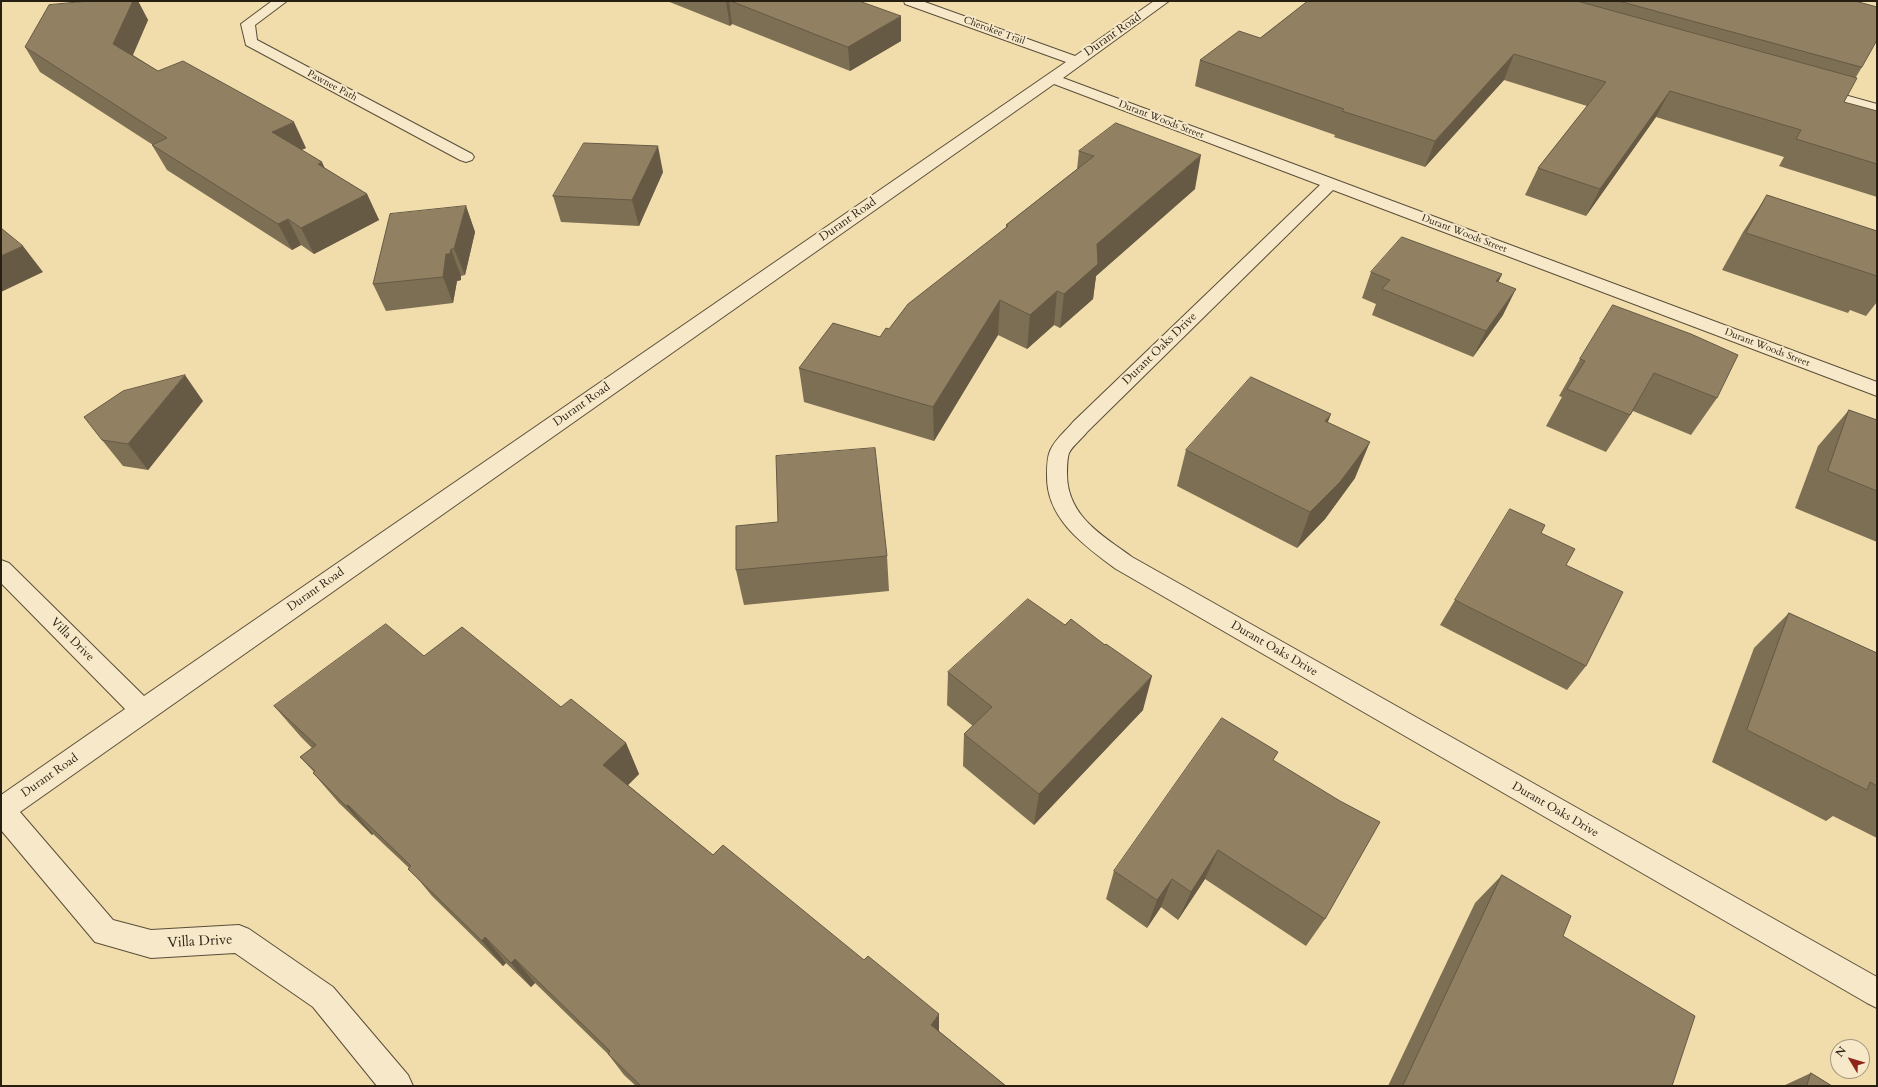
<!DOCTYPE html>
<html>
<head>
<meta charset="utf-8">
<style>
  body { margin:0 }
  #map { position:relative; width:1878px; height:1087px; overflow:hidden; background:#f1dcab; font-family:Cardo,serif }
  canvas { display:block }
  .frame { position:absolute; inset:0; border:2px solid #281f13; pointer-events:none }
  .north { position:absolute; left:1830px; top:1039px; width:40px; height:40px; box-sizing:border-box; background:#f6e8c8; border:1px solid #a49880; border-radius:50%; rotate:308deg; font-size:11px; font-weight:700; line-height:16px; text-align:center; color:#281f13 }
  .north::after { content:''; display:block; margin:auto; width:14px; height:18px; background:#8f2418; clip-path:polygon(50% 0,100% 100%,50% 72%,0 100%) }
</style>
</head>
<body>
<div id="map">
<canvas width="1878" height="1087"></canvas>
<div class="frame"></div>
<div class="north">N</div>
</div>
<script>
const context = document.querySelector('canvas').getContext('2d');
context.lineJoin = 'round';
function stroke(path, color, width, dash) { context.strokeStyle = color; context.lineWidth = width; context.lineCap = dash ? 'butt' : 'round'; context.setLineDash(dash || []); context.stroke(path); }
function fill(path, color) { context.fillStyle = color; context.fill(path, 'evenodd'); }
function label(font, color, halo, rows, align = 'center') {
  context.font = font + ' Cardo,serif'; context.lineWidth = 4; context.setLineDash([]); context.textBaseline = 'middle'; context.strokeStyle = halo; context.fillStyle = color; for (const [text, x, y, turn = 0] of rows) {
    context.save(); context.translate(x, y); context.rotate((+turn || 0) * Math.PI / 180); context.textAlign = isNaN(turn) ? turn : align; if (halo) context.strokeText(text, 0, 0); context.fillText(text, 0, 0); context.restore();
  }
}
const minor = new Path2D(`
  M 272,1 L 287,1 L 255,25 L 257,40 L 472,154 L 474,157 L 472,160 L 466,162 L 460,160 L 246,45 L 241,24 Z
  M 904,1 L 922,1 L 1075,56 L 1154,1 L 1169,1 L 1063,78 L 1877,382 L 1877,396 L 1333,190 L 1087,432 C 1082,439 1073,445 1069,453 C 1067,459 1067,468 1067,474 C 1067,516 1102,535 1132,557 L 1877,977 L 1877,1008 L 1867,1003 L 1116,569 C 1084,545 1046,519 1047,475 C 1047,467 1047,458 1050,451 C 1055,439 1065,432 1073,422 L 1320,185 L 1054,84 L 20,812 L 113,920 L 151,930 L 239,925 L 249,929 L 333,987 L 408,1075 L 413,1086 L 377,1086 L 313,1007 L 235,953 L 151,958 L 95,942 L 1,830 L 1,795 L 125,709 L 1,583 L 1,560 L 9,563 L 144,696 L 1066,62 L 905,4 Z
  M 1816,87 L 1877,104 L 1877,113 L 1811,94 L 1809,91 L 1811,88 Z`);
const wall = new Path2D(`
  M 133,1 L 138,1 L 148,20 L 133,55 L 158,71 L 306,148 L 301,150 L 326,169 L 367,194 L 379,220 L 314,254 L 301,245 L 292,250 L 167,170 L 152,145 L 153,145 L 40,72 L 25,47 Z
  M 667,1 L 859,1 L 901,41 L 850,71 L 732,24 L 730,26 Z
  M 1308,1 L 1855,1 L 1862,67 L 1856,77 L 1844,102 L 1877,111 L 1877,197 L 1779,166 L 1784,157 L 1656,117 L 1586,216 L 1525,195 L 1538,168 L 1587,106 L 1504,80 L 1425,167 L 1334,137 L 1335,135 L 1195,86 L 1200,60 L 1260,38 Z
  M 1079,151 L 1195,189 L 1096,276 L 1093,299 L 1060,328 L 1054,325 L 1027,349 L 998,335 L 934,441 L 804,402 L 799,368 L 880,337 L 889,329 L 1006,228 L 1006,225 L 1077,169 Z
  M 663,172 L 639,226 L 561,222 L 553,196 Z
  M 1767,195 L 1877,231 L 1877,302 L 1866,316 L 1850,310 L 1848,313 L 1722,270 L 1743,232 Z
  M 466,206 L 475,232 L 465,275 L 461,276 L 461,280 L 457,281 L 453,303 L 386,311 L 373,284 Z
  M 1371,272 L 1502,274 L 1498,282 L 1503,315 L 1473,357 L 1372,315 L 1376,304 L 1362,298 Z
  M 1613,305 L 1717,398 L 1691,435 L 1633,411 L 1606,452 L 1546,426 L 1562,397 L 1559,396 L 1580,359 Z
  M 203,401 L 148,470 L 123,466 L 102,440 Z
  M 1849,410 L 1877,420 L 1877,542 L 1795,508 L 1818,446 Z
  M 1186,450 L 1355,478 L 1325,519 L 1297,548 L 1177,486 Z
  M 778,522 L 887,556 L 889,591 L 744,605 L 736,570 Z
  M 1541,533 L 1566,565 L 1586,666 L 1567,690 L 1440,625 L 1455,600 Z
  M 1789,613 L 1877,653 L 1877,838 L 1833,816 L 1826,821 L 1712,762 L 1754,648 Z
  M 424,656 L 561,707 L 626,743 L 639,774 L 628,785 L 713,855 L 939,1031 L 1006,1086 L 636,1086 L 624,1075 L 608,1054 L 535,983 L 531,987 L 506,963 L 503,966 L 432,896 L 409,868 L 373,834 L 372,835 L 339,803 L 313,773 L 314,772 L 300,757 L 312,748 L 301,737 L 274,706 Z
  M 948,672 L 1143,710 L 1034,825 L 963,766 L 964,734 L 973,726 L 947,705 Z
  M 1274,761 L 1325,919 L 1306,946 L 1205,879 L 1178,920 L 1161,907 L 1147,928 L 1106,899 L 1114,871 Z
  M 1502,875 L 1563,936 L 1672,1086 L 1388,1086 L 1475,903 Z
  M 1811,1073 L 1832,1086 L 1783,1086 Z`);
const shadedWall = new Path2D(`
  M 133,1 L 138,1 L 148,20 L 127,68 L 113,44 Z
  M 727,1 L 729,1 L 732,24 L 730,26 L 726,2 Z
  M 901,16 L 901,41 L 850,71 L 848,47 Z
  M 1514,54 L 1504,80 L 1425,167 L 1435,141 Z
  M 1670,91 L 1656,117 L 1586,216 L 1600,189 Z
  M 294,122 L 306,148 L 284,158 L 272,132 Z
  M 658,146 L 663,172 L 639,226 L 632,200 Z
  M 1201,155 L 1195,189 L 1096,276 L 1093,299 L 1060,328 L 1064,294 L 1097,244 Z
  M 322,162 L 334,188 L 318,164 Z
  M 367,194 L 379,220 L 314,254 L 301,228 Z
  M 466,206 L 475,232 L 465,275 L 454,249 Z
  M 288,219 L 301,245 L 292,250 L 278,224 Z
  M 23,246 L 43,272 L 1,292 L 1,256 Z
  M 451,249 L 461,276 L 461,280 L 457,281 L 453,303 L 443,277 L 446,254 Z
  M 1502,274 L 1490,300 L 1496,281 Z
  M 1516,289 L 1503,315 L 1473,357 L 1486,331 Z
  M 1057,291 L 1054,325 L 1027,349 L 1030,315 Z
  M 1000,300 L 998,335 L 934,441 L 933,407 Z
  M 185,375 L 203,401 L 148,470 L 128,444 Z
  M 1331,414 L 1317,451 L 1325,421 Z
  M 1370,442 L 1355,478 L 1325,519 L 1297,548 L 1310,512 Z
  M 1152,676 L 1143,710 L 1034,825 L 1039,794 Z
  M 626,743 L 639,774 L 618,795 L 603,765 Z
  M 348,805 L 373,834 L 372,835 L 346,806 Z
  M 1218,850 L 1205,879 L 1178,920 L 1191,892 Z
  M 1172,879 L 1161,907 L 1147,928 L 1157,900 Z
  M 485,937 L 506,963 L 503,966 L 482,941 Z
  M 515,959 L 535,983 L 531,987 L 511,963 Z
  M 939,1014 L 939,1036 L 931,1025 Z`);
const building = new Path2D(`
  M 89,1 L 133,1 L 113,44 L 158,71 L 183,61 L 294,122 L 272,132 L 322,162 L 318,164 L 367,194 L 301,228 L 288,219 L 278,224 L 152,145 L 167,138 L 25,47 L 49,5 Z
  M 731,1 L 859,1 L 901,16 L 848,47 Z
  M 1308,1 L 1577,1 L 1857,78 L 1844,102 L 1877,111 L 1877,164 L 1796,139 L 1801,130 L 1670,91 L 1600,189 L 1538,168 L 1606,82 L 1514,54 L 1435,141 L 1342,111 L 1344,109 L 1200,60 L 1239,31 L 1260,38 Z
  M 1619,1 L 1855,1 L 1877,7 L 1877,40 L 1862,67 Z
  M 1116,123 L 1201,155 L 1097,244 L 1098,264 L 1064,294 L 1057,291 L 1030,315 L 1000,300 L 933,407 L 799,368 L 833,323 L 880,337 L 886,328 L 889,329 L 908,304 L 1008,226 L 1006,225 L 1094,156 L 1079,151 Z
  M 584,143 L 658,146 L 632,200 L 553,196 Z
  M 1767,195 L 1877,231 L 1877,276 L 1746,233 Z
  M 466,206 L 454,249 L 451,249 L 450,254 L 446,254 L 443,277 L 373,284 L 390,214 Z
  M 1,228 L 23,246 L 1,256 Z
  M 1402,237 L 1502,274 L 1496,281 L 1516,289 L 1486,331 L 1382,289 L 1390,280 L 1371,272 Z
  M 1613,305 L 1691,334 L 1738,355 L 1717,398 L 1654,373 L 1630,415 L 1567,389 L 1585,361 L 1580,359 Z
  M 185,375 L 128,444 L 102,440 L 84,417 L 123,391 Z
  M 1251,377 L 1331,414 L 1325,421 L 1370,442 L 1340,482 L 1310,512 L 1186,450 Z
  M 1849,410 L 1877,420 L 1877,491 L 1828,471 Z
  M 875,448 L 887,556 L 736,570 L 736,526 L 778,522 L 776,456 Z
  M 1510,509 L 1545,525 L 1541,533 L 1575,549 L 1566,565 L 1623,592 L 1586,666 L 1455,600 Z
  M 1028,599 L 1065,625 L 1071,619 L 1105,645 L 1106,644 L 1152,676 L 1039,794 L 964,734 L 992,707 L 948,672 Z
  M 1789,613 L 1877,653 L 1877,786 L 1870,782 L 1867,790 L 1747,730 Z
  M 386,624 L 424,656 L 462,627 L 561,707 L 571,699 L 626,743 L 603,765 L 713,855 L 723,845 L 864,960 L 868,956 L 939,1014 L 931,1025 L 1006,1086 L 641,1086 L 608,1054 L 610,1051 L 515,959 L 511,963 L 485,937 L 482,941 L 408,869 L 411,866 L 348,805 L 346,806 L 313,773 L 315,771 L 300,757 L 316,745 L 274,706 Z
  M 1222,718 L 1278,752 L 1273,760 L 1340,801 L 1380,822 L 1325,919 L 1218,850 L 1191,892 L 1172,879 L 1157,900 L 1114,871 Z
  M 1502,875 L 1571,916 L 1563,936 L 1695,1016 L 1672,1086 L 1403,1086 Z
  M 1811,1073 L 1832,1086 L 1807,1086 Z`);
const farStreetnames = [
  ["Cherokee Trail",994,31,20],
  ["Pawnee Path",332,86,28],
  ["Durant Woods Street",1161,120,21],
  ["Durant Woods Street",1464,234,21],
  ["Durant Woods Street",1767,348,21]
];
const streetNames = [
  ["Durant Road",1113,35,-35],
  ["Durant Road",848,220,-35],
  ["Durant Oaks Drive",1160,349,-44],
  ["Durant Road",582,405,-35],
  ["Durant Road",316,590,-35],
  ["Villa Drive",72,640,45],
  ["Durant Oaks Drive",1274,649,30],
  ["Durant Road",50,776,-35],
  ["Durant Oaks Drive",1555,810,30]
];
const nearStreetnames = [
  ["Villa Drive",200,942,-3]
];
stroke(minor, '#5a4e39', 2);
fill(minor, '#f6e8c8');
fill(wall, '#7d6f54');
fill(shadedWall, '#665a45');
fill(building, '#918162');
stroke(building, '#665a45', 1);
label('10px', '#281f13', '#f6e8c8', farStreetnames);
label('12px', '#281f13', '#f6e8c8', streetNames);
label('14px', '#281f13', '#f6e8c8', nearStreetnames);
</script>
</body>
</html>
